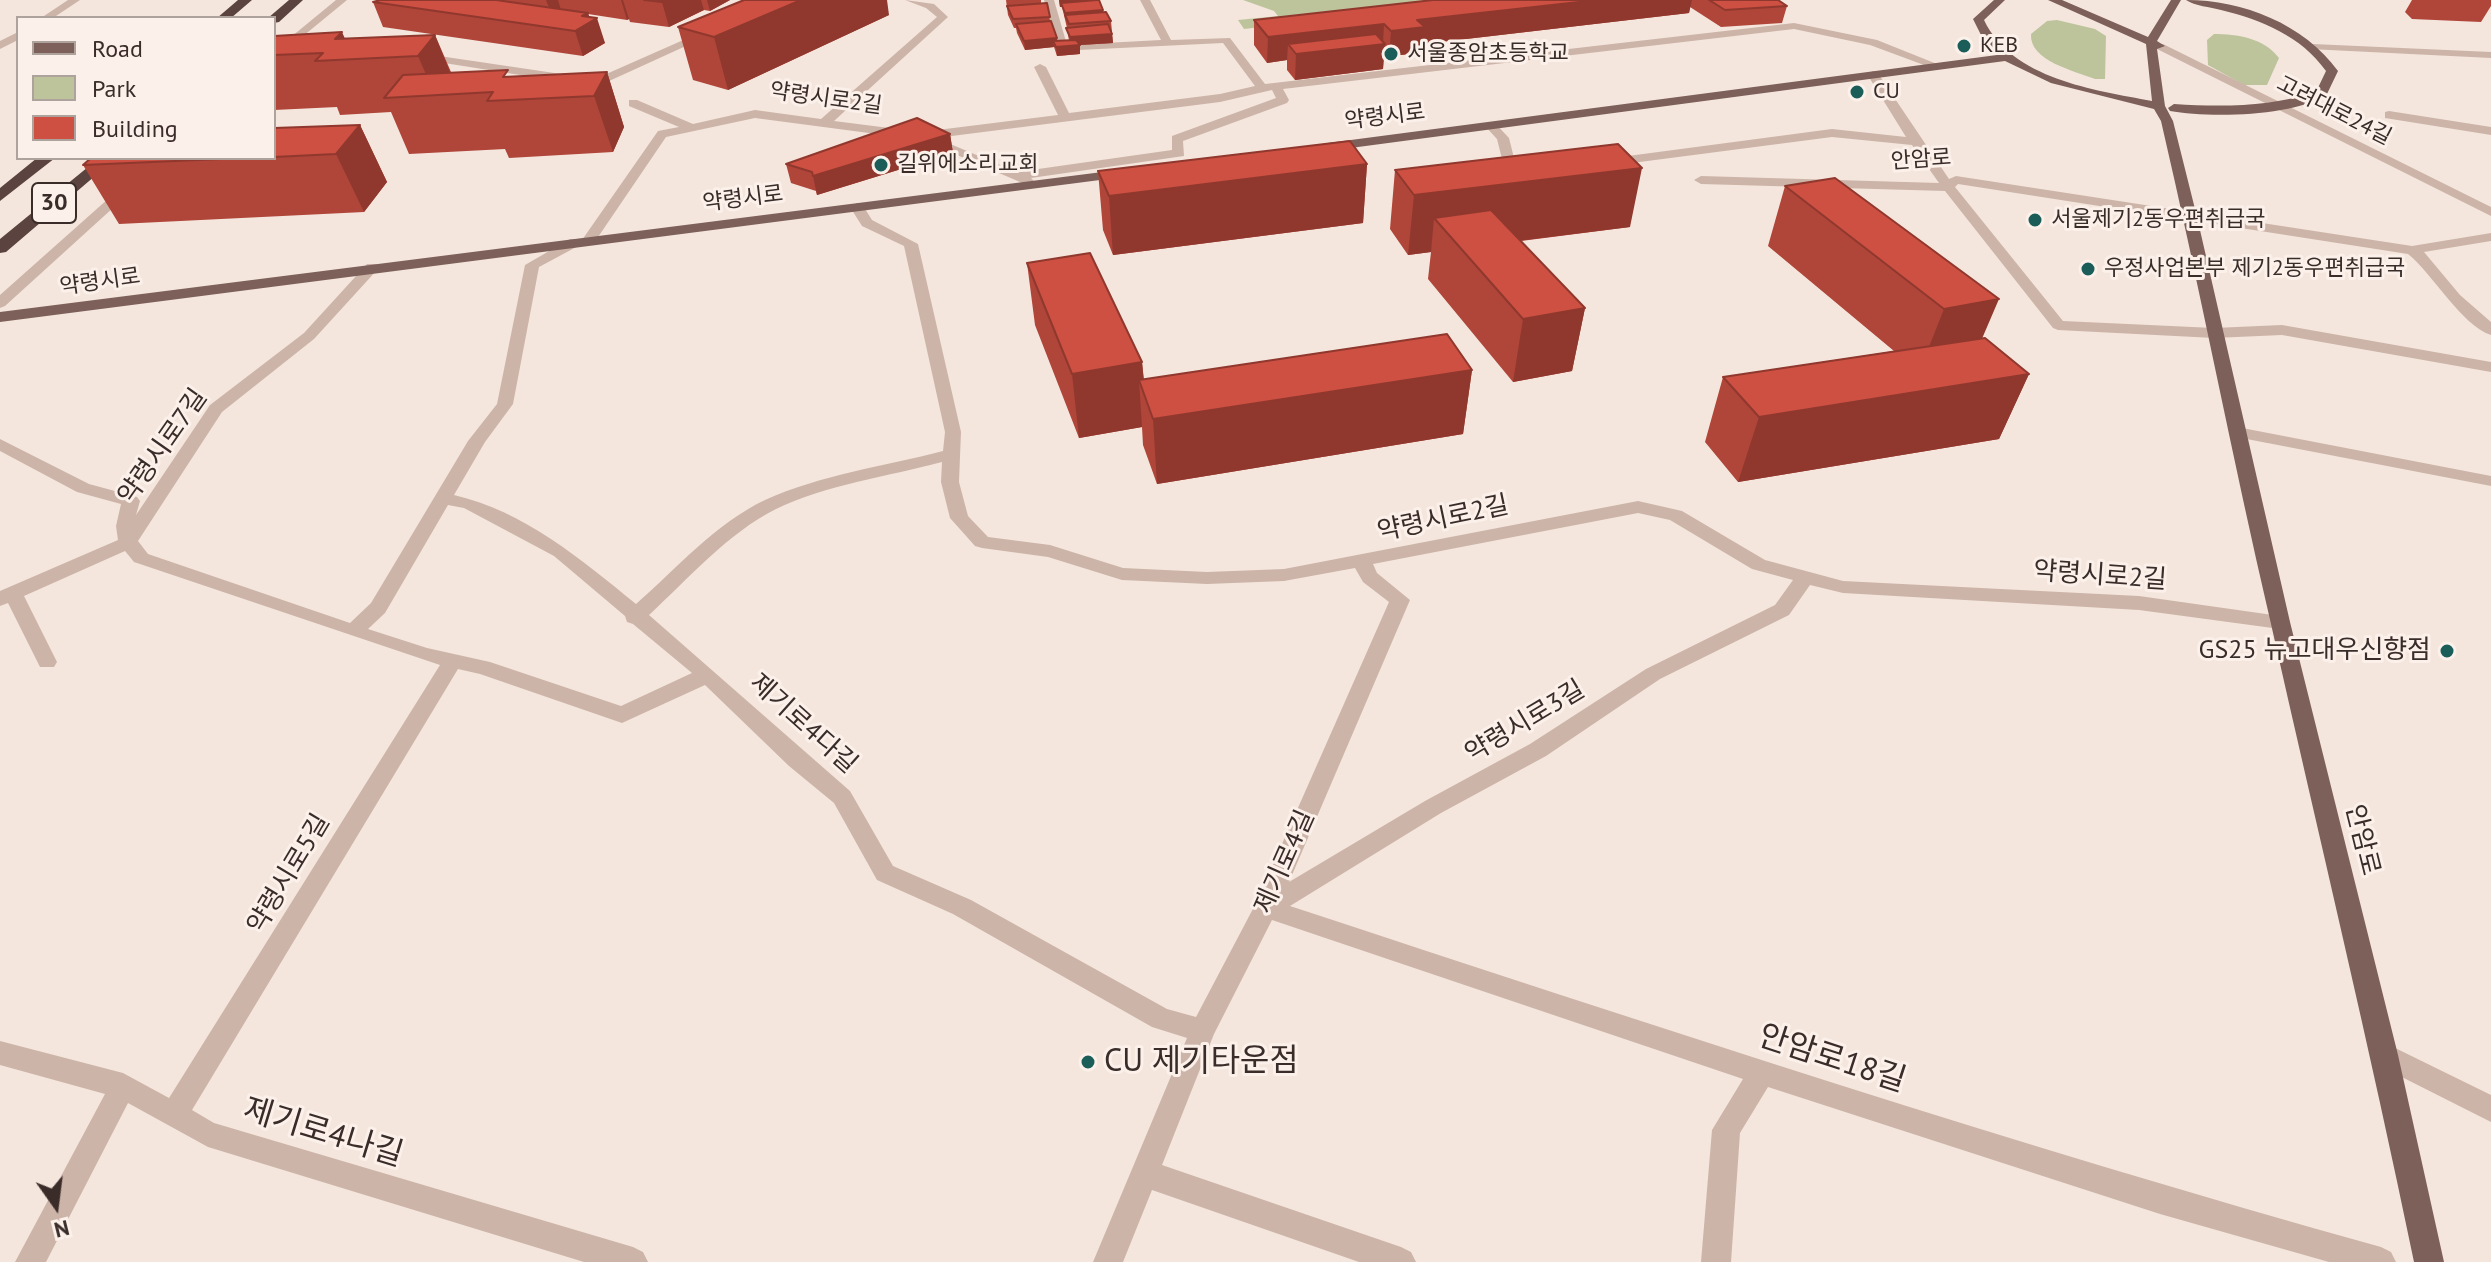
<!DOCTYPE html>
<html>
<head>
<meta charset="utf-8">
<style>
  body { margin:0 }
  #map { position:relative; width:2491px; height:1262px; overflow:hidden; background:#f4e6dd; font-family:"PT Sans",sans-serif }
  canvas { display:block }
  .legend { position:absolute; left:16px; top:16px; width:260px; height:144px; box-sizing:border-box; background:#fbf1ea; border:2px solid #aea29d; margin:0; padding:10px 14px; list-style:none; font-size:24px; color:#3a2c29 }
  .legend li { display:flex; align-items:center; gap:16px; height:40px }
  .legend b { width:40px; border:2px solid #aea29d }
  .north { position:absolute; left:16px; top:1166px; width:80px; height:80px; -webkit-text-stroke:6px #fbf1ea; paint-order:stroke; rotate:166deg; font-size:22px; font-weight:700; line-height:32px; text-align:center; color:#3a2c29 }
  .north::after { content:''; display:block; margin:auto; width:28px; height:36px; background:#3a2c29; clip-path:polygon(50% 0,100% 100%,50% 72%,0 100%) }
</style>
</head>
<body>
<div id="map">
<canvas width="2491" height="1262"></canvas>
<ul class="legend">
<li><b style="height:10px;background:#7d6059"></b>Road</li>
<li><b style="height:22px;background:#bdc49c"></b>Park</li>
<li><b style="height:22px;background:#cd5042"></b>Building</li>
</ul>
<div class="north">N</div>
</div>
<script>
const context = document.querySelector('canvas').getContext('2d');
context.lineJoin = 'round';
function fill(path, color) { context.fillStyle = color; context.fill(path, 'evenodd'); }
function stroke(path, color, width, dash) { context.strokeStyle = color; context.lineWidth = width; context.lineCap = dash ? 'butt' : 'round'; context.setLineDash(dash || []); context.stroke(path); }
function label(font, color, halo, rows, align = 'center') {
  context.font = font + ' "PT Sans","Noto Sans KR",sans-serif'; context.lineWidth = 6; context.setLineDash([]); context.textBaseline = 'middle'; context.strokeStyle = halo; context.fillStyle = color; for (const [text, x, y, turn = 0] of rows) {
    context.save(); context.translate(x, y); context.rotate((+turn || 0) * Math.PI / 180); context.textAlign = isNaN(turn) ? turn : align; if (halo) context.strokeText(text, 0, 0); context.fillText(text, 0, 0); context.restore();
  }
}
const green = new Path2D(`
  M 1243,0 L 1504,0 L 1244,29 L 1238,20 L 1278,16 L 1274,11 Z
  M 2057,20 L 2095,29 L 2106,36 L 2105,79 L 2095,79 C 2075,71 2029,61 2031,34 L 2047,21 Z
  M 2214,34 C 2237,34 2264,38 2279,58 L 2267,85 L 2244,85 L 2208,65 L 2207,40 Z`);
const pier = new Path2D(`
  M 214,0 L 307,0 L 274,28 L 274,18 L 191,18 Z
  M 18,149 L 18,158 L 120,158 L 0,262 L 0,163 Z`);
const minor = new Path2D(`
  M 68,0 L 80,0 L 53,18 L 41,18 Z
  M 336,0 L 347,0 L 274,60 L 274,51 Z
  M 905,0 L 934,4 L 948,17 L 834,121 L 921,132 L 1058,115 L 1034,67 L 1040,64 L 1046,67 L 1069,113 L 1220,94 L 1255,86 L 1223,43 L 1058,51 L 1044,0 L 1054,0 L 1067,45 L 1161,40 L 1140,0 L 1150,0 L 1171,40 L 1230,38 L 1265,84 L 1794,23 L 1877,40 L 1942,66 L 1932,68 L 1870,45 L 1794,29 L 1283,89 L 1289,100 L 1287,103 L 1183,141 L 1184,156 L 1031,178 L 1034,181 L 1027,185 L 922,140 L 755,118 L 666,137 L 594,243 L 584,243 L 582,240 L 658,131 L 679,127 L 629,106 L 629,100 L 637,100 L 693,124 L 755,110 L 821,119 L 937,17 L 926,8 ZM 1272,90 L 1276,98 L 1172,136 L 1172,150 L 1017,172 L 936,138 L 1220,102 Z
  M 706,30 L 711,33 L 710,35 L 596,87 L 419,59 L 413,56 L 419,53 L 595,79 Z
  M 18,32 L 18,40 L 0,49 L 0,41 Z
  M 2155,44 L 2163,44 L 2491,207 L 2491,216 L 2155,48 Z
  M 2313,44 L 2491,52 L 2491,58 L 2309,49 L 2309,45 Z
  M 1873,71 L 1877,72 L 1949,179 L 1956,176 L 2412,246 L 2491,233 L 2491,241 L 2424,252 L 2460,295 L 2491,322 L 2491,335 C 2461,325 2433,274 2408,254 L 1958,184 L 1955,187 L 2063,321 L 2214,328 L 2282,325 L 2491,362 L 2491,372 L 2282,335 L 2214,338 L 2058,330 L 2053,328 L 1945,191 L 1701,184 L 1694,180 L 1701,176 L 1939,183 L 1912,145 L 1832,137 L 1632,163 L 1622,174 L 1612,176 L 1605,172 L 1628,156 L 1832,129 L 1906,137 L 1867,74 Z
  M 2389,111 L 2491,127 L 2491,135 L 2385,118 L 2385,112 Z
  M 1487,123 L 1495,123 L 1509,138 L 1516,166 L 1526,172 L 1526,178 L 1516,178 L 1505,171 L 1497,139 L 1485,126 Z
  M 154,158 L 168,158 L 5,306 L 0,308 L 0,295 Z
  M 857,203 L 862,204 L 872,220 L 918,244 L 961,432 L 959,482 L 968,516 L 988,537 L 1050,545 L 1123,568 L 1207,572 L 1284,569 L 1638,501 L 1682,511 L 1765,560 L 1843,581 L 2139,596 L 2287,617 L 2290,622 L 2280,629 L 2139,610 L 1843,593 L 1810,585 L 1789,615 L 1660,679 L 1546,756 L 1441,813 L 1290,906 C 1652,1025 2014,1145 2381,1247 L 2391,1252 L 2396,1262 L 2329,1262 L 2160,1214 L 1768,1087 L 1740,1133 L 1731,1262 L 1701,1262 L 1712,1130 L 1743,1079 L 1272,920 L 1214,1034 L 1162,1165 L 1401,1247 L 1411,1252 L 1416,1262 L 1359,1262 L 1152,1190 L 1123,1262 L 1093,1262 L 1187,1038 L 1152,1027 L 953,914 L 877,880 L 834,803 L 789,766 L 705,685 L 622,723 L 480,674 L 458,669 L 192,1110 L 214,1123 L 633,1247 L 643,1252 L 648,1262 L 584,1262 L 208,1147 L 128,1103 L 46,1262 L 15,1262 L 105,1094 L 0,1065 L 0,1041 L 123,1073 L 169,1098 L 440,665 L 134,562 L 125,551 L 24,596 L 57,662 L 54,667 L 40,667 L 8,603 L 0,606 L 0,591 L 118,540 L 116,526 L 121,504 L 77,492 L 0,451 L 0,439 L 89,484 L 137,497 L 140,501 L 136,515 L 210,405 L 304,333 L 367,264 L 377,264 L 377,270 L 314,339 L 222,412 L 138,541 L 148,554 L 350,623 L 371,603 L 468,441 L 497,404 L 525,265 L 570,239 L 580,239 L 580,245 L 539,267 L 513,404 L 485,442 L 454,495 C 524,511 582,560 636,604 C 676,569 716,523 765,500 C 820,475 885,466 943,451 L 945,432 L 904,246 L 862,226 L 850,207 ZM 942,462 L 941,482 L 950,518 L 975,546 L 982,548 L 1048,557 L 1122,580 L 1207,584 L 1284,581 L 1355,568 L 1363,582 L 1389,602 L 1255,905 L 1196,1017 L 1167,1009 L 971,900 L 893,866 L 850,791 L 649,615 C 688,579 728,533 776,509 C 825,485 890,476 942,462 ZM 448,505 L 464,508 L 554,556 L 625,616 L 627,622 L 633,624 L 692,673 L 621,706 L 490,662 L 427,648 L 368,629 L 385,613 ZM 1638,513 L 1670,520 L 1752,569 L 1793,580 L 1775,605 L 1646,669 L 1530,744 L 1425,801 L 1289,882 L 1410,600 L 1377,573 L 1373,564 Z
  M 2237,427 L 2491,476 L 2491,486 L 2231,436 L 2229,432 L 2231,428 Z
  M 2385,1043 L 2491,1095 L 2491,1122 L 2376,1064 L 2372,1055 L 2376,1046 Z`);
const major = new Path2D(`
  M 1994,0 L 2005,0 L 1984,20 C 2012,79 2094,90 2152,101 L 2146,44 L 2048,0 L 2062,0 L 2148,37 L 2171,0 L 2181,0 L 2157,41 L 2165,46 L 2157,49 L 2165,106 L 2173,121 L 2197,217 L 2290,622 L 2398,1055 L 2444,1262 L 2414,1262 C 2370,1048 2319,837 2271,624 C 2232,457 2200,288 2161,121 L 2154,109 L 2051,83 L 2005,61 L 1328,151 L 1322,147 L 1328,143 L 1997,55 L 1984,41 L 1973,19 Z
  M 2186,0 C 2243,0 2304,24 2338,71 L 2327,94 C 2295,117 2208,118 2170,111 L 2168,108 L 2174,104 C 2223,107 2269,107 2316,92 L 2326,71 C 2301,36 2262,20 2221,10 C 2210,7 2195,6 2186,0 Z
  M 1126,169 L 1133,173 L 1131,176 L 0,322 L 0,312 Z`);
const highway = new Path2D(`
  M 238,0 L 252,0 L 231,18 L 217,18 Z
  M 289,0 L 303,0 L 279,22 L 274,23 L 274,18 L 268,18 Z
  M 37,158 L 55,158 L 0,201 L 0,188 Z
  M 99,158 L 116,158 L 6,252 L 0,253 L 0,239 Z`);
const wall = new Path2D(`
  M 380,0 L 730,0 L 710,11 L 704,10 L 669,27 L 630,22 L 629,19 L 627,20 L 588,14 L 605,43 L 583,56 L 383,27 L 373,2 Z
  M 1006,0 L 1041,0 L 1041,3 L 1047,3 L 1050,21 L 1057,41 L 1069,41 L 1067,28 L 1062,7 L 1060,7 L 1059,0 L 1103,12 L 1111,21 L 1113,43 L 1080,45 L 1080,54 L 1057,56 L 1054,47 L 1025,50 L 1017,33 L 1016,28 L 1014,28 L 1008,15 Z
  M 1598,0 L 1778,0 L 1787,6 L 1782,23 L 1721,27 L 1690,7 L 1689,13 L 1423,44 L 1422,53 L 1389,56 L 1384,51 L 1383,69 L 1295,80 L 1287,70 L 1287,60 L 1267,63 L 1254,45 L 1254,20 Z
  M 2412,0 L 2491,0 L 2491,6 L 2481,22 L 2412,19 L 2405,12 Z
  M 889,15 L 728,90 L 693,80 L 678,27 Z
  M 435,35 L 451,72 L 510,77 L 607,72 L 624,127 L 613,152 L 509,158 L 505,149 L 409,154 L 391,112 L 340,115 L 337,107 L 274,110 L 274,36 L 344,39 Z
  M 360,125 L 387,182 L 364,212 L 119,224 L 83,165 L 91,158 L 274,158 L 274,128 Z
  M 950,134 L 953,153 L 817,195 L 816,191 L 791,183 L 786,164 Z
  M 1367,164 L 1363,223 L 1113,255 L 1103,230 L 1098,171 Z
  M 1395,170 L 1630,227 L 1521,241 L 1585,308 L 1572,371 L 1513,382 L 1428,279 L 1431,252 L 1408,255 L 1390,229 Z
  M 1785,186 L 2029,374 L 1999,439 L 1738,482 L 1705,442 L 1723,377 L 1894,351 L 1768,246 Z
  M 1027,263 L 1142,362 L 1144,380 L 1472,370 L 1463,434 L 1157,484 L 1143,445 L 1142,427 L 1079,438 L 1035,325 Z`);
const shadedWall = new Path2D(`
  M 546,0 L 558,0 L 561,10 L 552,15 Z
  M 621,0 L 623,0 L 629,19 L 627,20 Z
  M 666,0 L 701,0 L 704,10 L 669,27 L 662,2 Z
  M 707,0 L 730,0 L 710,11 Z
  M 801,0 L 887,0 L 889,15 L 728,90 L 714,37 Z
  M 1059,0 L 1093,0 L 1061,3 L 1062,7 L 1060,7 Z
  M 1597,0 L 1692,0 L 1689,13 L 1423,44 L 1422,53 L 1389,56 L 1391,31 L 1417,20 Z
  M 1103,10 L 1104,19 L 1065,15 L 1065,22 L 1065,13 Z
  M 588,13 L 591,22 L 597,18 L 605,43 L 583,56 L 575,31 L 582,16 Z
  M 1384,24 L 1383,44 L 1385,44 L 1383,69 L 1295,80 L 1296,54 L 1288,44 L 1287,60 L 1267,63 L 1268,37 Z
  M 342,32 L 354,59 L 335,39 Z
  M 1112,34 L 1113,43 L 1080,45 L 1080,54 L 1057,56 L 1056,47 L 1053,41 L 1054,47 L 1025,50 L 1024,41 L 1057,38 L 1058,47 L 1070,46 L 1070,37 Z
  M 435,35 L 456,87 L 435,95 L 418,56 Z
  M 607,72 L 624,127 L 613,152 L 594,96 Z
  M 360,125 L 387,182 L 364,212 L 336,154 Z
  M 950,134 L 953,153 L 817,195 L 813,176 Z
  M 1367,164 L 1363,223 L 1113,255 L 1109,196 Z
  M 1642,168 L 1630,227 L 1461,248 L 1434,218 L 1431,252 L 1408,255 L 1414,195 Z
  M 1999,299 L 1972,362 L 1919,372 L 1944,309 Z
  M 1585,308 L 1572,371 L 1513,382 L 1523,319 Z
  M 1142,362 L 1145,396 L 1139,380 L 1142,427 L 1079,438 L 1072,374 Z
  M 1472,370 L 1463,434 L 1157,484 L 1153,419 Z
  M 2029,374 L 1999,439 L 1738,482 L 1759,417 Z`);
const building = new Path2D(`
  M 380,0 L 496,0 L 588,13 L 582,16 L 597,18 L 575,31 L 373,2 Z
  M 644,0 L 666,0 L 662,2 Z
  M 744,0 L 801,0 L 714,37 L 678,27 Z
  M 1097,0 L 1099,0 L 1103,10 L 1065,13 L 1061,3 Z
  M 1433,0 L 1597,0 L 1417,20 L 1425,27 L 1391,31 L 1384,24 L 1268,37 L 1254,20 Z
  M 1709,0 L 1778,0 L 1787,6 L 1725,10 Z
  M 1047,3 L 1050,17 L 1013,19 L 1007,6 Z
  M 1106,12 L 1111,21 L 1069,24 L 1065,15 Z
  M 1051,21 L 1057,38 L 1024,41 L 1016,24 Z
  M 1108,24 L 1112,34 L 1070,37 L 1066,28 Z
  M 342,32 L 335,39 L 435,35 L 418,56 L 315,61 L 323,53 L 274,55 L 274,36 Z
  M 1376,34 L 1385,44 L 1296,54 L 1288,44 Z
  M 1076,40 L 1080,45 L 1056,47 L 1053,41 Z
  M 508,70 L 503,77 L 607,72 L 594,96 L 487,101 L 493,92 L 384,98 L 403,75 Z
  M 917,118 L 950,134 L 813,176 L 812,172 L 786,164 Z
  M 360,125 L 336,154 L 274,157 L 274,128 Z
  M 1350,141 L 1367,164 L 1109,196 L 1098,171 Z
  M 1618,144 L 1642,168 L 1414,195 L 1395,170 Z
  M 91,158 L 244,158 L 83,165 Z
  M 1835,178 L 1999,299 L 1944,309 L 1785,186 Z
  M 1491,210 L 1585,308 L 1523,319 L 1434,218 Z
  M 1090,253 L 1142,362 L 1072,374 L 1027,263 Z
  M 1447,334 L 1472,370 L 1153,419 L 1139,380 Z
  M 1985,338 L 2029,374 L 1759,417 L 1723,377 Z`);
const markers = [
  [1964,46,8,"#1b5e59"],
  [1391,54,8,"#1b5e59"],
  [1857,92,8,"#1b5e59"],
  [881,165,8,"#1b5e59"],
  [2035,220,8,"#1b5e59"],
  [2088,269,8,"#1b5e59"],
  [2447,651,8,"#1b5e59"],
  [1088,1062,8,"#1b5e59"]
];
const farPoinames = [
  ["KEB",1980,46],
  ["서울종암초등학교",1407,54],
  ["CU",1873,92],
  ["길위에소리교회",897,165],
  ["서울제기2동우편취급국",2051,220],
  ["우정사업본부 제기2동우편취급국",2104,269]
];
const farStreetnames = [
  ["약령시로2길",826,99,8],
  ["고려대로24길",2334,111,27],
  ["약령시로",1385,117,-7],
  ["안암로",1921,160,-4],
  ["약령시로",743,199,-7],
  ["약령시로",100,282,-8]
];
const shields = [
  [54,203,44]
];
const shieldNames = [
  ["30",54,203]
];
const streetNames = [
  ["약령시로7길",163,447,-55],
  ["약령시로2길",1443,519,-12],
  ["약령시로2길",2100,576,4],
  ["약령시로3길",1525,722,-31],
  ["제기로4다길",803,724,42],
  ["안암로",2362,840,76],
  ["제기로4길",1285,862,-66],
  ["약령시로5길",289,874,-59]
];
const poiNames = [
  ["GS25 뉴고대우신향점",2431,651]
];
const nearStreetnames = [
  ["안암로18길",1832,1059,18],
  ["제기로4나길",323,1133,17]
];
const nearPoinames = [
  ["CU 제기타운점",1104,1062]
];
fill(green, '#bdc49c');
fill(pier, '#f4e6dd');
fill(minor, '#cdb4a8');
fill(major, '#7d6059');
fill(highway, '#5b443f');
fill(wall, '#b04539');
fill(shadedWall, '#90382e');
fill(building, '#cd5042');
stroke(building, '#90382e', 2);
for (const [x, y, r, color] of markers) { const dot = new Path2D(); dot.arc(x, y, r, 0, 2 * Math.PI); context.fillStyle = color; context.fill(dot); stroke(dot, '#fbf1ea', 3); }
label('22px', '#3a2c29', '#fbf1ea', farPoinames, 'left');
label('22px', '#3a2c29', '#fbf1ea', farStreetnames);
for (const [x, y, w] of shields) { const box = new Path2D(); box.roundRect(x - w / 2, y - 20, w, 40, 6); context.fillStyle = '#fbf1ea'; context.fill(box); stroke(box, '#3a2c29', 2); }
label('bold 24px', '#3a2c29', null, shieldNames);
label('26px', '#3a2c29', '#fbf1ea', streetNames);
label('26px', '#3a2c29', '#fbf1ea', poiNames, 'right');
label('32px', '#3a2c29', '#fbf1ea', nearStreetnames);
label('32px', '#3a2c29', '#fbf1ea', nearPoinames, 'left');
</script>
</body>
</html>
